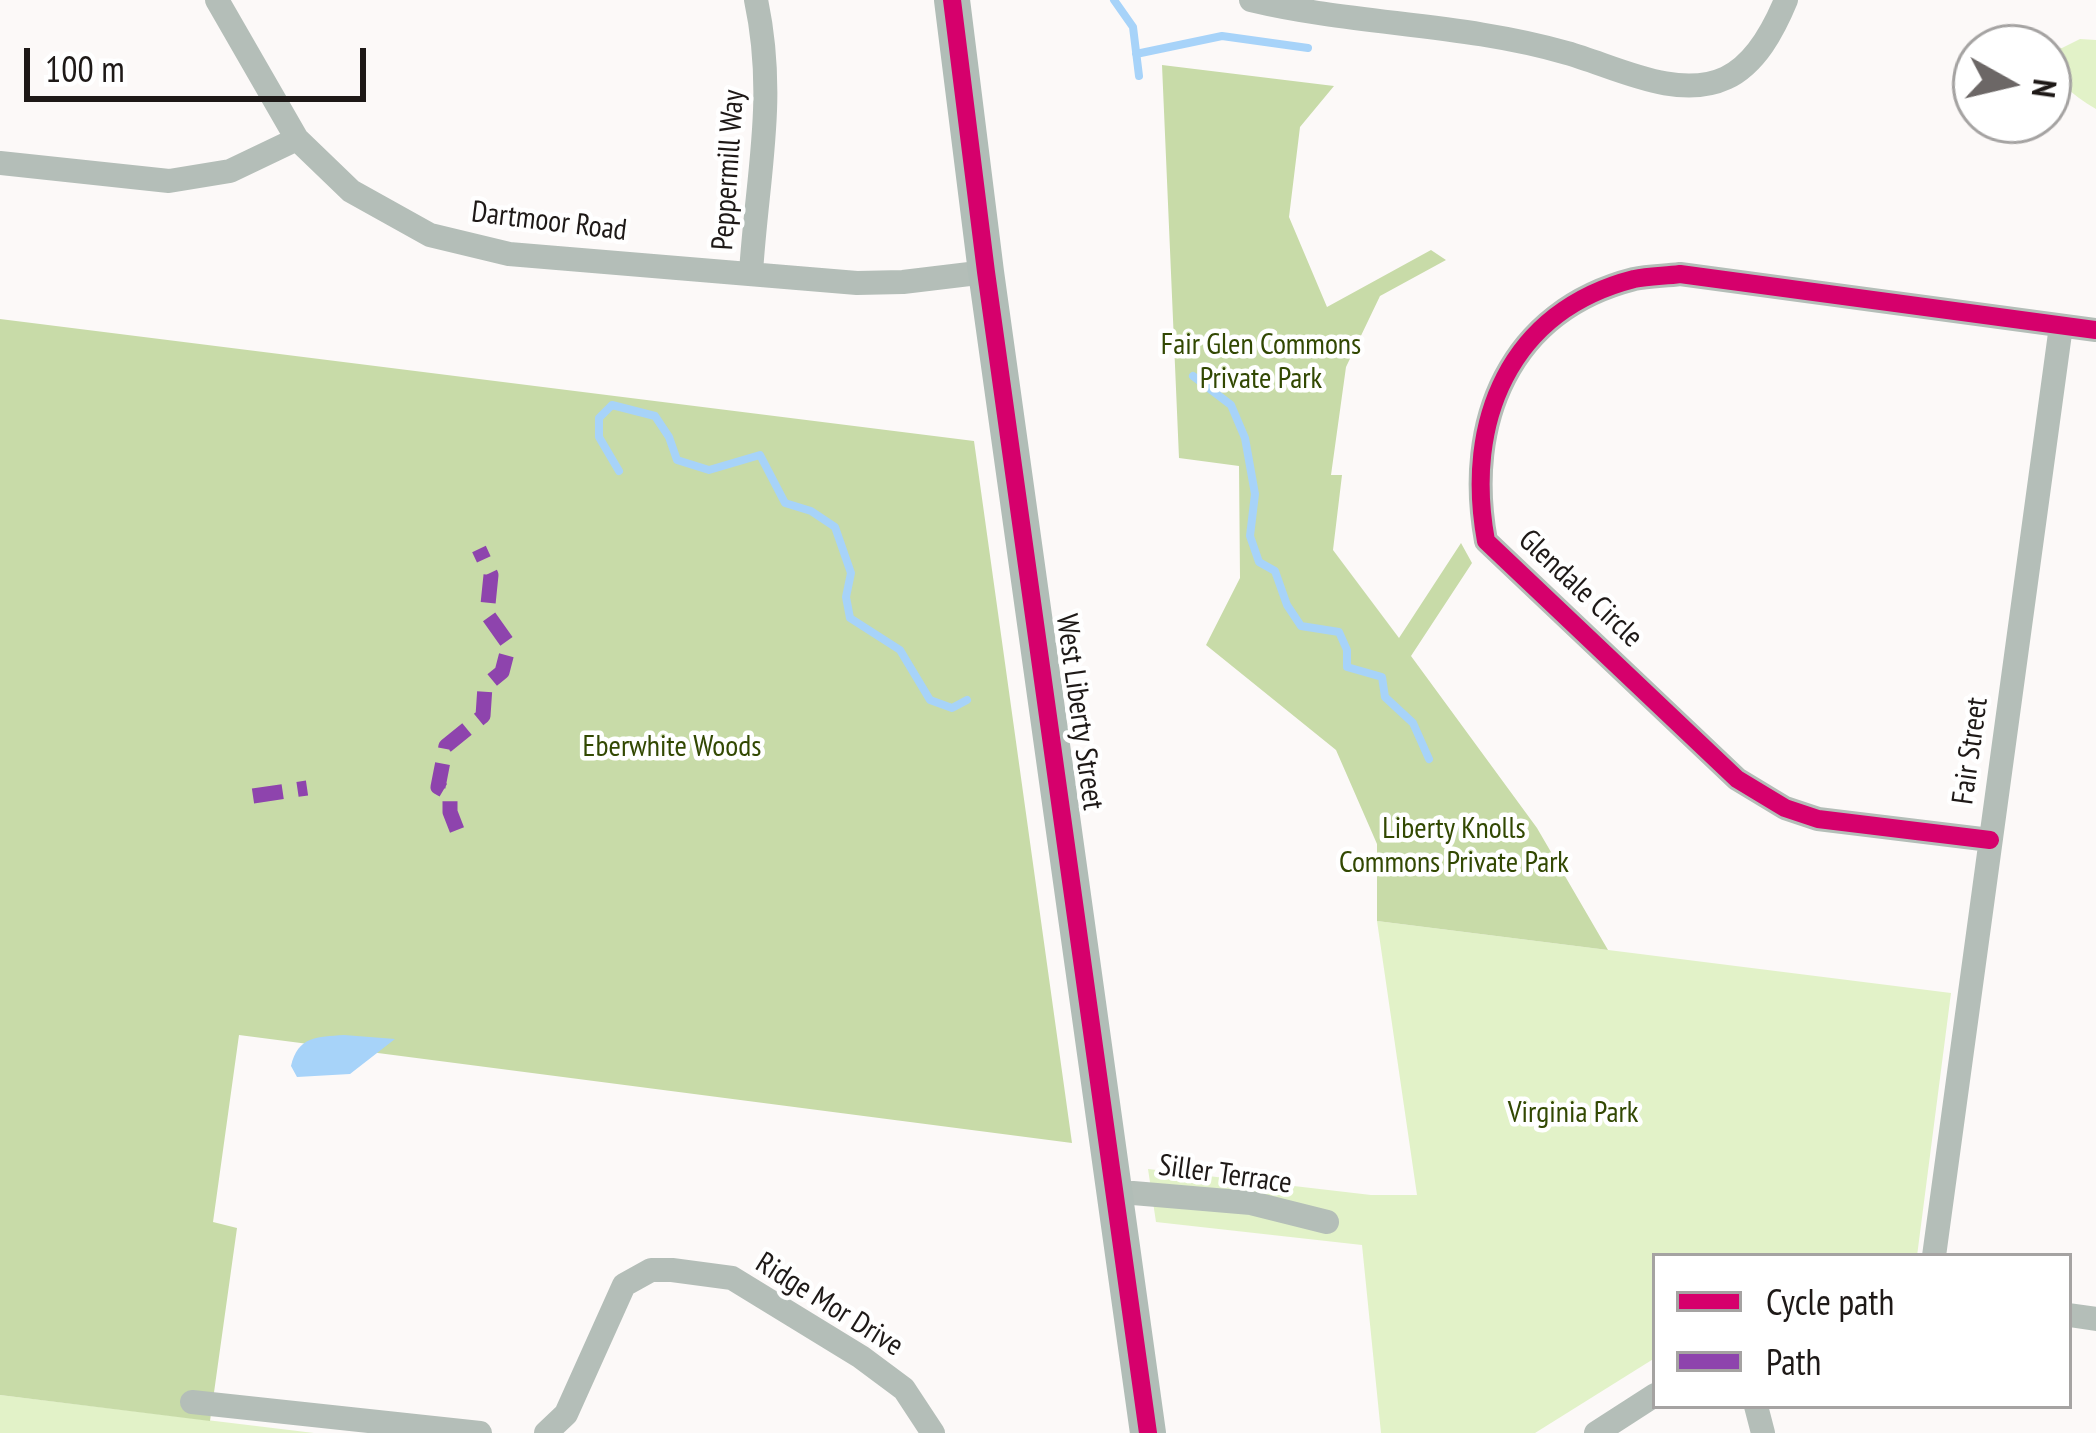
<!DOCTYPE html>
<html>
<head>
<meta charset="utf-8">
<style>
  body { margin:0 }
  #map { position:relative; width:2096px; height:1433px; overflow:hidden; background:#fcf9f8; font-family:"PT Sans Narrow",sans-serif }
  canvas { display:block }
  .legend { position:absolute; left:1652px; top:1253px; width:420px; height:156px; box-sizing:border-box; background:#fff; border:3px solid #a5a3a2; margin:0; padding:15px 21px; list-style:none; font-size:36px; color:#1e1917 }
  .legend li { display:flex; align-items:center; gap:24px; height:60px }
  .legend b { width:60px; border:3px solid #a5a3a2 }
  .north { position:absolute; left:1952px; top:24px; width:120px; height:120px; box-sizing:border-box; background:#fff; border:3px solid #a5a3a2; border-radius:50%; rotate:98deg; font-size:33px; font-weight:700; line-height:48px; text-align:center; color:#1e1917 }
  .north::after { content:''; display:block; margin:auto; width:42px; height:54px; background:#6c6766; clip-path:polygon(50% 0,100% 100%,50% 72%,0 100%) }
  .scale { position:absolute; left:24px; top:48px; width:342px; height:54px; box-sizing:border-box; border:6px solid #1e1917; border-top:0; padding-left:15px; font-size:36px; line-height:42px; white-space:nowrap; color:#1e1917; -webkit-text-stroke:9px #fff; paint-order:stroke }
</style>
</head>
<body>
<div id="map">
<canvas width="2096" height="1433"></canvas>
<ul class="legend">
<li><b style="height:15px;background:#d6006c"></b>Cycle path</li>
<li><b style="height:15px;background:#8e44ad"></b>Path</li>
</ul>
<div class="north">N</div>
<div class="scale">100 m</div>
</div>
<script>
const context = document.querySelector('canvas').getContext('2d');
context.lineJoin = 'round';
function fill(path, color) { context.fillStyle = color; context.fill(path, 'evenodd'); }
function stroke(path, color, width, dash) { context.strokeStyle = color; context.lineWidth = width; context.lineCap = dash ? 'butt' : 'round'; context.setLineDash(dash || []); context.stroke(path); }
function label(font, color, halo, rows, align = 'center') {
  context.font = font + ' "PT Sans Narrow",sans-serif'; context.lineWidth = 9; context.setLineDash([]); context.textBaseline = 'middle'; context.strokeStyle = halo; context.fillStyle = color; for (const [text, x, y, turn = 0] of rows) {
    context.save(); context.translate(x, y); context.rotate((+turn || 0) * Math.PI / 180); context.textAlign = isNaN(turn) ? turn : align; if (halo) context.strokeText(text, 0, 0); context.fillText(text, 0, 0); context.restore();
  }
}
const green = new Path2D(`
  M 2080,39 L 2096,40 L 2096,109 C 2072,95 2048,76 2048,48 L 2043,48 L 2062,48 Z
  M 1377,921 L 1951,993 L 1917,1256 L 1655,1256 L 1655,1358 L 1535,1433 L 1381,1433 L 1362,1245 L 1156,1222 L 1148,1169 L 1371,1195 L 1417,1195 Z
  M 0,1395 L 314,1433 L 0,1433 Z`);
const forest = new Path2D(`
  M 1162,65 L 1334,86 L 1300,127 L 1289,217 L 1327,307 L 1431,250 L 1446,260 L 1380,296 L 1346,367 L 1331,475 L 1342,475 L 1333,550 L 1399,638 L 1461,543 L 1472,563 L 1411,656 L 1537,828 L 1608,950 L 1377,921 L 1377,844 L 1336,750 L 1206,645 L 1240,578 L 1239,466 L 1179,458 Z
  M 0,319 L 974,441 L 1072,1143 L 239,1035 L 213,1222 L 237,1228 L 210,1421 L 0,1395 Z`);
const water = new Path2D(`
  M 344,1035 L 395,1039 L 350,1074 L 297,1077 L 291,1066 C 298,1036 317,1037 344,1035 Z`);
const stream = new Path2D(`
  M 1114,0 L 1133,27 L 1139,76
  M 1136,54 L 1222,36 L 1308,48
  M 1193,376 L 1231,405 L 1245,438 L 1255,494 L 1250,536 L 1259,562 L 1275,571 L 1287,605 L 1301,626 L 1339,632 L 1347,650 L 1347,667 L 1382,677 L 1385,697 L 1413,723 L 1429,759
  M 619,471 L 599,437 L 599,418 L 612,405 L 655,416 L 669,437 L 677,460 L 709,470 L 760,455 L 785,503 L 811,511 L 835,527 L 851,573 L 846,597 L 850,618 L 900,650 L 930,700 L 952,708 L 967,700`);
const street = new Path2D(`
  M 217,0 L 297,139 L 351,191 L 430,235 L 509,254 L 857,283 L 903,282 L 986,272
  M 1251,0 C 1355,25 1464,23 1567,53 C 1614,66 1677,101 1726,78 C 1756,64 1774,29 1786,0
  M 0,163 L 169,181 L 230,171 L 297,139
  M 751,273 C 757,176 777,98 756,0
  M 1990,840 L 1818,819 L 1785,808 L 1737,779 L 1486,541 C 1464,422 1509,311 1634,279 C 1649,276 1665,276 1680,274 L 2096,330
  M 1115,1195 L 1133,1193 L 1251,1203 L 1327,1222
  M 1934,1256 L 2061,326
  M 2069,1315 L 2096,1319
  M 192,1402 L 480,1433
  M 1756,1406 L 1763,1433
  M 546,1433 L 566,1414 L 624,1285 L 651,1270 L 672,1270 L 732,1278 L 861,1357 L 904,1389 L 933,1433
  M 1596,1433 L 1655,1395`);
const secondary = new Path2D(`
  M 952,0 L 986,272 L 1148,1433`);
const quiet = new Path2D(`
  M 253,796 L 307,788
  M 457,830 L 450,812 L 450,794 L 438,787 L 446,746 L 483,716 L 485,686 L 502,672 L 509,645 L 487,614 L 491,575 L 479,549`);
const cycleway = new Path2D(`
  M 952,0 L 986,272 L 1148,1433
  M 1990,840 L 1818,819 L 1785,808 L 1737,779 L 1486,541 C 1464,422 1509,311 1634,279 C 1649,276 1665,276 1680,274 L 2096,330`);
const streetNames = [
  ["Peppermill Way",729,170,-86],
  ["Dartmoor Road",549,222,7],
  ["Glendale Circle",1580,589,43],
  ["West Liberty Street",1079,712,82],
  ["Fair Street",1971,751,-82],
  ["Siller Terrace",1225,1175,8],
  ["Ridge Mor Drive",829,1305,32]
];
const parkNames = [
  ["Fair Glen Commons",1261,345],
  ["Private Park",1261,379],
  ["Eberwhite Woods",672,747],
  ["Liberty Knolls",1454,829],
  ["Commons Private Park",1454,863],
  ["Virginia Park",1573,1113]
];
fill(green, '#e2f2c8');
fill(forest, '#c8dba8');
fill(water, '#a7d3f9');
stroke(stream, '#a7d3f9', 8);
stroke(street, '#b4beb8', 24);
stroke(secondary, '#b1bdb7', 36);
stroke(quiet, '#8e44ad', 15, [30, 15]);
stroke(cycleway, '#d6006c', 18);
label('30px', '#1e1917', '#fff', streetNames);
label('30px', '#324802', '#fff', parkNames);
</script>
</body>
</html>
